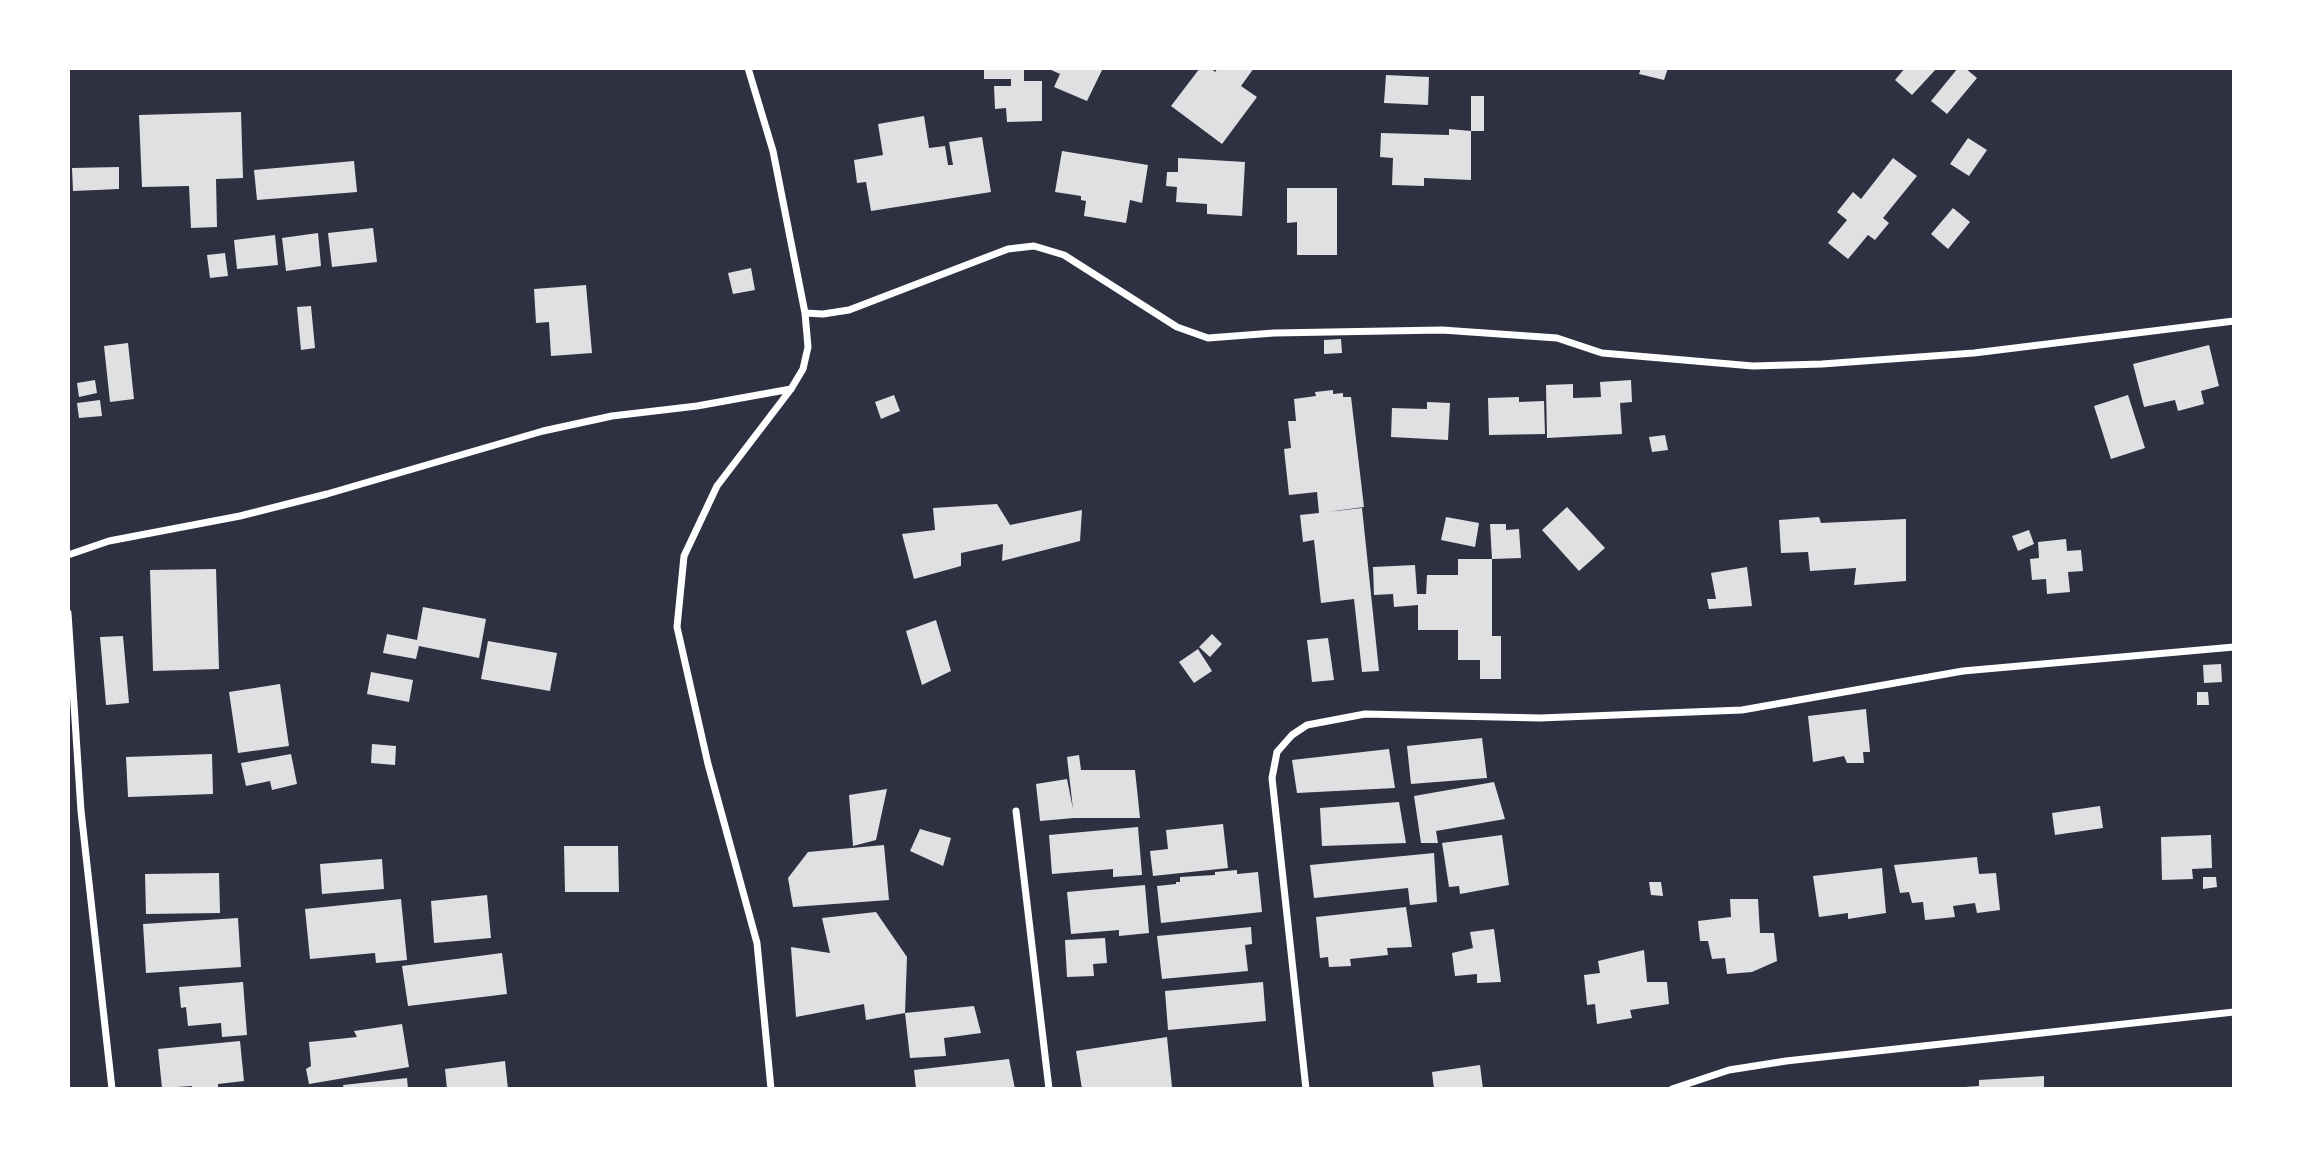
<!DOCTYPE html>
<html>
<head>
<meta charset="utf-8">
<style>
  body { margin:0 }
  #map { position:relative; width:2302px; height:1157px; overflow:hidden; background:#2d3142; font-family:Spectral,serif }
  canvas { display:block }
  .frame { position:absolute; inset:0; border:70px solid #fff; pointer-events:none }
</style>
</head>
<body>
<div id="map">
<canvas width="2302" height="1157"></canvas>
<div class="frame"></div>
</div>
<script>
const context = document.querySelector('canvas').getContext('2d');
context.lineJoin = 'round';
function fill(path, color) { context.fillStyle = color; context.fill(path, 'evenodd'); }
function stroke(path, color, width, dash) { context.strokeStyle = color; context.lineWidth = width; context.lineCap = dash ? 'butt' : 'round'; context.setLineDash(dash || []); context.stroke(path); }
const building = new Path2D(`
  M 984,68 L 1024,68 L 1024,81 L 1042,81 L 1042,121 L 1007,122 L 1006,108 L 995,109 L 994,86 L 1011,86 L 1011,79 L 984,79 Z
  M 1047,68 L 1103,68 L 1087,101 L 1054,87 L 1060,74 Z
  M 1200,68 L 1211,68 L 1215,72 L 1218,68 L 1254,68 L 1241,86 L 1257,97 L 1222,144 L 1171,106 Z
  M 1641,68 L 1668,68 L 1664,80 L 1639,74 Z
  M 1905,68 L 1937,68 L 1912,95 L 1895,80 Z
  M 1958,68 L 1965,68 L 1977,78 L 1947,114 L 1931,101 Z
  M 1386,75 L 1429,77 L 1428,105 L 1384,103 Z
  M 1471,96 L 1484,96 L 1484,131 L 1471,131 Z
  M 241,112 L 243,178 L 216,179 L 217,227 L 191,228 L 189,186 L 142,187 L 139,115 Z
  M 924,116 L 929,148 L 945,146 L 948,165 L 953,165 L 949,142 L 982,137 L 991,192 L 871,211 L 866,182 L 857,183 L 854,160 L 883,155 L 878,124 Z
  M 1449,129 L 1471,131 L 1471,180 L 1424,178 L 1424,186 L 1392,185 L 1393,158 L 1380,157 L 1381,133 L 1449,135 Z
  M 1968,138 L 1987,150 L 1969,176 L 1950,164 Z
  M 1062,151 L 1148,165 L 1142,203 L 1130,200 L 1126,223 L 1084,216 L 1086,201 L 1081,200 L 1081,196 L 1055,192 Z
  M 1178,158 L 1245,162 L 1242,216 L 1207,214 L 1207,204 L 1176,202 L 1177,187 L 1166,186 L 1167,172 L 1178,172 Z
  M 1893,158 L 1917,176 L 1883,218 L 1889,223 L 1875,240 L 1868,235 L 1848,259 L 1828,243 L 1847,220 L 1837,212 L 1853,192 L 1861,199 Z
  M 354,161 L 357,192 L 257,200 L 254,170 Z
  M 119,167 L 119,189 L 73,191 L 72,168 Z
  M 1287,188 L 1337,188 L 1337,255 L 1297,255 L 1297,222 L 1287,223 Z
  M 1953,208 L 1970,222 L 1948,249 L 1931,234 Z
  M 373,228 L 377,262 L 332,267 L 328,233 Z
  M 318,233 L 321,266 L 286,271 L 282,238 Z
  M 275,235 L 278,265 L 237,269 L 234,240 Z
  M 225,253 L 228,276 L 210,278 L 207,255 Z
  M 751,268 L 755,290 L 733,294 L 728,273 Z
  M 586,285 L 592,353 L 551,356 L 549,322 L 536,323 L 534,289 Z
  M 311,306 L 315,348 L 301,350 L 297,307 Z
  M 1341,339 L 1342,353 L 1324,354 L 1324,340 Z
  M 128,343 L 134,399 L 110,402 L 104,346 Z
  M 2209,345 L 2219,386 L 2201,391 L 2204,404 L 2178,411 L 2175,400 L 2144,407 L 2133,364 Z
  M 95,380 L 97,393 L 79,397 L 77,383 Z
  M 1631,380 L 1632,402 L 1620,403 L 1622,434 L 1547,438 L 1546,385 L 1573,384 L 1573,398 L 1601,397 L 1600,382 Z
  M 1333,390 L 1333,394 L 1343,393 L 1343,397 L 1351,397 L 1364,507 L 1327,512 L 1362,508 L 1379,671 L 1362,672 L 1354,599 L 1321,603 L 1314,540 L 1303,542 L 1300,515 L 1319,513 L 1317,492 L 1289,495 L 1284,449 L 1291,448 L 1288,421 L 1296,421 L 1294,399 L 1316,396 L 1315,392 Z
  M 894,395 L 900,411 L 881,419 L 875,402 Z
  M 2128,395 L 2145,448 L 2111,459 L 2094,406 Z
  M 1519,397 L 1519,402 L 1544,401 L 1545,434 L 1489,435 L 1488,398 Z
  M 100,400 L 102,416 L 79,418 L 77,403 Z
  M 1427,402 L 1450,403 L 1448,440 L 1391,437 L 1392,408 L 1427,409 Z
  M 1665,435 L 1668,450 L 1652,452 L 1649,437 Z
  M 997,504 L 1010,525 L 1082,510 L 1080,541 L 1002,561 L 1003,544 L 961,553 L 961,566 L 914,579 L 902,534 L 935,530 L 933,508 Z
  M 1567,507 L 1605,548 L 1579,571 L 1542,530 Z
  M 1446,517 L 1479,523 L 1475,547 L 1441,540 Z
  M 1819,517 L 1821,523 L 1906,519 L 1906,581 L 1854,585 L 1856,568 L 1810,571 L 1808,552 L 1781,553 L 1779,520 Z
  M 1490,524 L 1506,524 L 1506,530 L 1519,529 L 1521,558 L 1492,559 Z
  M 2029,530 L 2034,544 L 2018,551 L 2012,536 Z
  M 2066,539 L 2067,551 L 2081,550 L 2083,571 L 2068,572 L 2070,592 L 2047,594 L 2046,579 L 2032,580 L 2030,559 L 2039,558 L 2038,542 Z
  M 1458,559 L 1492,559 L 1492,636 L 1501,636 L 1501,679 L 1480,679 L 1480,660 L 1458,660 L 1458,630 L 1418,630 L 1418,605 L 1394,607 L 1393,594 L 1374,595 L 1373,567 L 1415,565 L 1417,594 L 1426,594 L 1427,575 L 1458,575 Z
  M 1747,567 L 1752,606 L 1709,609 L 1707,599 L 1716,599 L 1711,573 Z
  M 216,569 L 219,669 L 153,671 L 150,570 Z
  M 423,607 L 486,619 L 479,658 L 419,646 L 416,659 L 383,653 L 387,634 L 417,640 Z
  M 936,620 L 951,671 L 922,685 L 906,631 Z
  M 1212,634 L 1222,644 L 1210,657 L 1199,647 Z
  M 123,636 L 129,703 L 106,705 L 100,637 Z
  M 1328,638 L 1334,680 L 1312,682 L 1307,640 Z
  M 488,641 L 557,653 L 550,691 L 481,679 Z
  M 1198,649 L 1212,671 L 1194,683 L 1179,662 Z
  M 2221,664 L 2222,682 L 2204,683 L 2203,665 Z
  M 371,672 L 413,680 L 409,702 L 367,694 Z
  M 280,684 L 289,746 L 238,753 L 229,692 Z
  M 2197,692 L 2208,692 L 2209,705 L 2197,705 Z
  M 1866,709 L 1870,752 L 1863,752 L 1864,763 L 1847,763 L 1844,756 L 1813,762 L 1808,716 Z
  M 1482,738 L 1487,778 L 1411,784 L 1407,746 Z
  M 372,744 L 396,746 L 395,765 L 371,763 Z
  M 1389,749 L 1395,788 L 1297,793 L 1292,760 Z
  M 212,754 L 213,794 L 128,797 L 126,757 Z
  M 291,754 L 297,784 L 272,790 L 270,781 L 246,786 L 241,763 Z
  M 1079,755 L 1081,770 L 1135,770 L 1140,818 L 1074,818 L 1040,821 L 1036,784 L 1067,779 L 1073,809 L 1067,757 Z
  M 1494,782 L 1505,819 L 1436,831 L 1438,843 L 1421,843 L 1414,796 Z
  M 887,789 L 876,840 L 853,846 L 849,795 Z
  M 1399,802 L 1406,843 L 1322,846 L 1320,808 Z
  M 2100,806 L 2103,828 L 2055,835 L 2052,813 Z
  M 1223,824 L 1228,868 L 1153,876 L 1150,851 L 1168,849 L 1166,830 Z
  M 1138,827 L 1142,875 L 1113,877 L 1113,869 L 1052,874 L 1049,835 Z
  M 920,829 L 951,838 L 943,866 L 910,851 Z
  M 1502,835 L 1509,885 L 1460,894 L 1459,886 L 1449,887 L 1442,843 Z
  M 2211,835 L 2212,868 L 2192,869 L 2193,879 L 2162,880 L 2161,837 Z
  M 884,845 L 889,900 L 793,907 L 788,878 L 808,852 Z
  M 564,846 L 618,846 L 619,892 L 565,892 Z
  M 1434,853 L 1437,902 L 1410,905 L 1408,888 L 1314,898 L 1310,865 Z
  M 1977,857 L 1979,874 L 1996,873 L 2000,910 L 1977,913 L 1975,903 L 1953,906 L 1955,917 L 1925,920 L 1923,902 L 1912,903 L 1909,892 L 1900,893 L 1894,865 Z
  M 382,859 L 384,889 L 322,894 L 320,864 Z
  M 1882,868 L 1886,913 L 1848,919 L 1848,913 L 1819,917 L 1813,876 Z
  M 1237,870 L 1237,874 L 1258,872 L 1262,912 L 1161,923 L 1157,886 L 1176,884 L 1176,882 L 1180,882 L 1180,877 L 1215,875 L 1215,872 Z
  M 219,873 L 220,913 L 146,914 L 145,874 Z
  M 2203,877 L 2216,877 L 2217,887 L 2203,889 Z
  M 1649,882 L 1661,882 L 1663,896 L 1651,895 Z
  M 1145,885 L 1149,933 L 1119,936 L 1119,930 L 1071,934 L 1067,892 Z
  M 487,895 L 491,938 L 434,943 L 431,901 Z
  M 401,899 L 407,960 L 376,963 L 375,953 L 310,959 L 305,909 Z
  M 1730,899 L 1758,899 L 1760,933 L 1774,933 L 1777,961 L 1752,972 L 1727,974 L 1725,958 L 1712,959 L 1708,941 L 1700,941 L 1698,921 L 1731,917 Z
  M 1406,907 L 1412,947 L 1387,948 L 1388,955 L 1350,959 L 1351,966 L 1329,967 L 1328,957 L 1320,958 L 1316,917 Z
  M 876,912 L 907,957 L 905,1013 L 866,1020 L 864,1004 L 796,1017 L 791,947 L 830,953 L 822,918 Z
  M 238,918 L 241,967 L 146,973 L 143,924 Z
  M 1251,927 L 1252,944 L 1245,945 L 1248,971 L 1162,979 L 1157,936 Z
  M 1494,929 L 1501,982 L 1477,983 L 1477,974 L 1455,976 L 1452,953 L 1473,948 L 1470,932 Z
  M 1105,938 L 1107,963 L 1093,964 L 1094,976 L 1067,977 L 1065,940 Z
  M 1644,950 L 1647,982 L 1667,982 L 1669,1004 L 1630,1010 L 1632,1018 L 1597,1024 L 1595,1004 L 1587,1005 L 1584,975 L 1600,973 L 1598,961 Z
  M 502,953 L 507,994 L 408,1006 L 402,966 Z
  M 243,982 L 247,1035 L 222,1037 L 221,1023 L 188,1026 L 186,1007 L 181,1008 L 179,987 Z
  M 1263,982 L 1266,1021 L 1168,1030 L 1165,991 Z
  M 974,1006 L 981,1033 L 944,1038 L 946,1056 L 910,1058 L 905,1013 Z
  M 402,1024 L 409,1067 L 309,1084 L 306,1069 L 311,1066 L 309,1042 L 357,1037 L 354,1031 Z
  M 1167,1037 L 1172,1087 L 1082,1089 L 1076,1051 Z
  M 240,1041 L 244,1081 L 218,1084 L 218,1089 L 192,1089 L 192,1086 L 162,1088 L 158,1049 Z
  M 1009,1059 L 1015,1089 L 916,1089 L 914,1070 Z
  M 505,1061 L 508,1089 L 447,1089 L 445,1069 Z
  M 1480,1065 L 1483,1089 L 1434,1089 L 1432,1072 Z
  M 2044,1076 L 2044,1089 L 1964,1089 L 1964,1087 L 1979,1086 L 1979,1080 Z
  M 407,1078 L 408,1089 L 344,1089 L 343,1085 Z`);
const minor = new Path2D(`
  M 748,68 L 773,151 L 805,313 L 808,347 L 803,369 L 791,389 L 717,486 L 684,556 L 677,627 L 708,764 L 757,943 L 771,1089
  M 805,313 L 823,314 L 849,310 L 1008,249 L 1034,246 L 1064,255 L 1177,327 L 1208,338 L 1274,333 L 1442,330 L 1557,338 L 1602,353 L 1753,366 L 1822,364 L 1974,353 L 2234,321
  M 68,555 L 109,541 L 240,516 L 327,494 L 543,431 L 612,416 L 697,406 L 791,389
  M 68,613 L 81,811 L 112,1089
  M 1016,811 L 1049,1089
  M 1306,1089 L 1272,778 L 1277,752 L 1292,735 L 1307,725 L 1365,714 L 1540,718 L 1742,710 L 1963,671 L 2234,647
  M 1672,1089 L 1729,1070 L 1786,1061 L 2234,1012`);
fill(building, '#e0e0e3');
stroke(minor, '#fff', 7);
</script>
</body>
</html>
